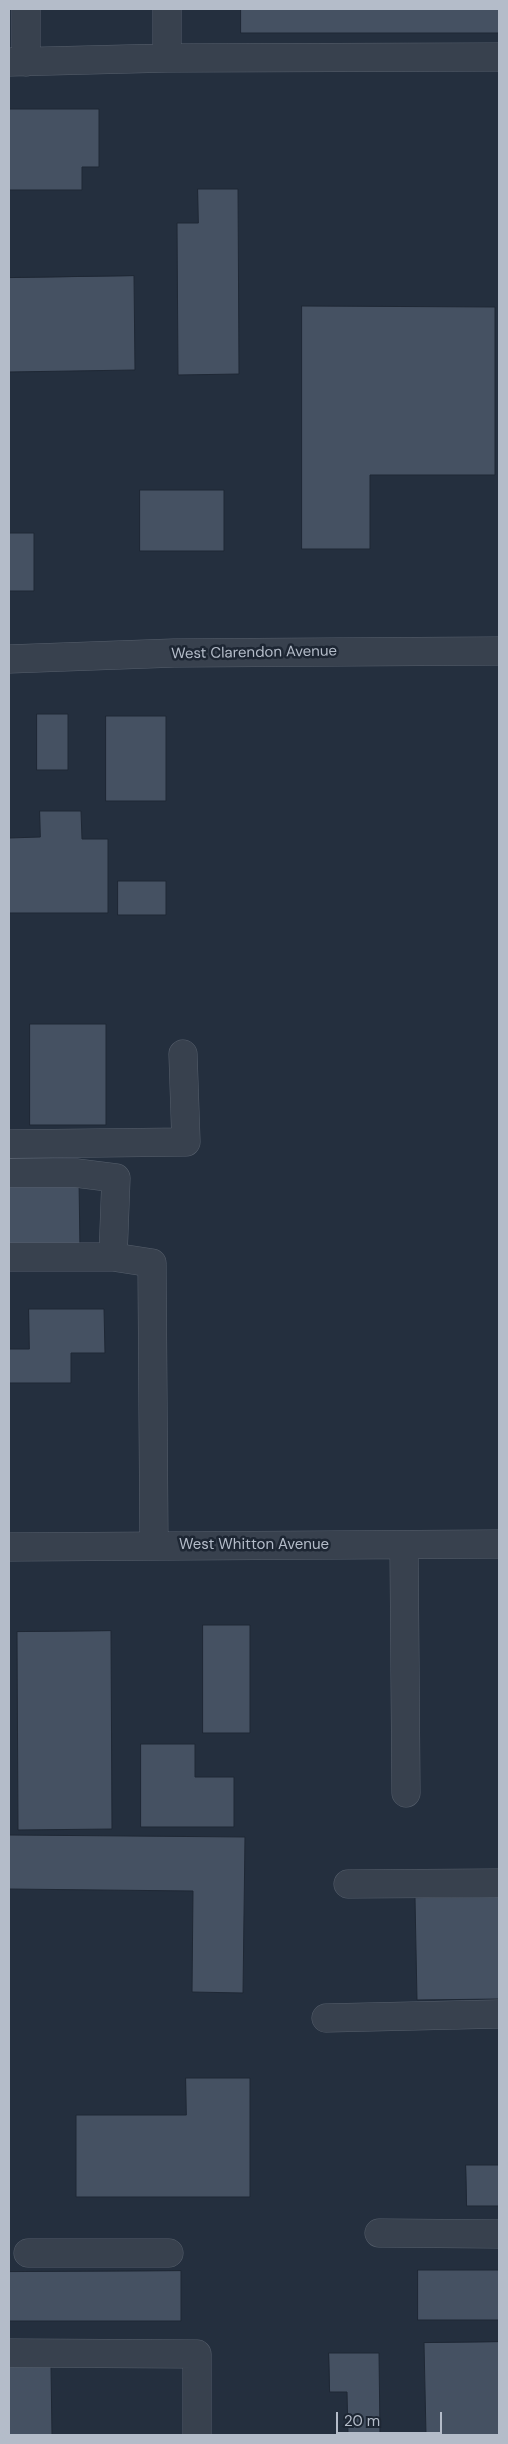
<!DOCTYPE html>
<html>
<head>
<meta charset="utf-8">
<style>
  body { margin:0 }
  #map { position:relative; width:508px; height:2444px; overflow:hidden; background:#242f3e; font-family:"DM Sans",sans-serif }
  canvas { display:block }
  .frame { position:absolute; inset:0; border:10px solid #b4bcc9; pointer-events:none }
  .scale { position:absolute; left:336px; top:2412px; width:106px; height:22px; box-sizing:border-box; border:2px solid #b4bcc9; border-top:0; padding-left:6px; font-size:15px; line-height:18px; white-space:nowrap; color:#b4bcc9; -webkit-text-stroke:4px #1d2633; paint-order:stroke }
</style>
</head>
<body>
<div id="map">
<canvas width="508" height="2444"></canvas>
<div class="frame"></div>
<div class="scale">20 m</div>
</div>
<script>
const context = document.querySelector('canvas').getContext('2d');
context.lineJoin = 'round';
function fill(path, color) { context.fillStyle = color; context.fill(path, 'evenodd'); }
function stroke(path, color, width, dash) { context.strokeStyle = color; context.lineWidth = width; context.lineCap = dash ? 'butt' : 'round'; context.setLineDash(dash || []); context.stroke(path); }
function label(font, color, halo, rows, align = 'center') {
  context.font = font + ' "DM Sans",sans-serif'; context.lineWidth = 5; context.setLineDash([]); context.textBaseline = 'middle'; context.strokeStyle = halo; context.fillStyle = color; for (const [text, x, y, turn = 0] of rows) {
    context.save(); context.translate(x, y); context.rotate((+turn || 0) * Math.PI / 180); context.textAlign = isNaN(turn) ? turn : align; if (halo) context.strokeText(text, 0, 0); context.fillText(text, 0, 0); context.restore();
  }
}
const building = new Path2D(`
  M 241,9 L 499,9 L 499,33 L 241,33 Z
  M 9,109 L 99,109 L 99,167 L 82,167 L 82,190 L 9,190 Z
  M 198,189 L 238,189 L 239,374 L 178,375 L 177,223 L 198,223 Z
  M 134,276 L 135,370 L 9,372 L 9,278 Z
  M 302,306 L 495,307 L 495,475 L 370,475 L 370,549 L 302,549 Z
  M 140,490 L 224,490 L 224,551 L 140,551 Z
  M 9,533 L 34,533 L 34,591 L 9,591 Z
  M 37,714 L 68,714 L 68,770 L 37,770 Z
  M 106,716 L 166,716 L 166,801 L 106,801 Z
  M 40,811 L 81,811 L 82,839 L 108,839 L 108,913 L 9,913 L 9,838 L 40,837 Z
  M 118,881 L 166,881 L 166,915 L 118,915 Z
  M 30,1024 L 106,1024 L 106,1125 L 30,1125 Z
  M 9,1179 L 79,1179 L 80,1251 L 9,1251 Z
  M 29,1309 L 104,1309 L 105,1353 L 71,1353 L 71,1383 L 9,1383 L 9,1349 L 29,1349 Z
  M 203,1625 L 250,1625 L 250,1733 L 203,1733 Z
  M 111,1631 L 112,1829 L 18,1830 L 17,1632 Z
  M 141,1744 L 195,1744 L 195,1777 L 234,1777 L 234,1827 L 141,1827 Z
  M 9,1835 L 245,1837 L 243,1993 L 192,1992 L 193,1891 L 9,1889 Z
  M 499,1897 L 499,1999 L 417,2000 L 415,1898 Z
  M 186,2078 L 250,2078 L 250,2197 L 76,2197 L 76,2115 L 186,2115 Z
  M 466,2165 L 499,2165 L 499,2206 L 467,2206 Z
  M 418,2270 L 499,2270 L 499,2320 L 418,2320 Z
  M 181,2271 L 181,2321 L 9,2321 L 9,2272 Z
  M 499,2342 L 499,2435 L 426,2435 L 424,2343 Z
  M 329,2353 L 379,2353 L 380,2435 L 348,2435 L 347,2392 L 330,2392 Z
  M 51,2366 L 52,2435 L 9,2435 L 9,2367 Z`);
const minor = new Path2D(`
  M 167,58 L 167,9
  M 9,62 L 167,58 L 499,57
  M 26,62 L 26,9
  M 9,659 L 174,653 L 499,651
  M 9,1144 L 186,1142 L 183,1054
  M 9,1173 L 76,1173 L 116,1178 L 113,1257 L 9,1257
  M 113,1257 L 152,1263 L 154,1546
  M 404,1545 L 406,1793
  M 9,1547 L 499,1544
  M 348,1884 L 499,1883
  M 326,2018 L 499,2014
  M 379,2233 L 499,2234
  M 28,2253 L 169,2253
  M 9,2353 L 197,2354 L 197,2435`);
const streetNames = [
  ["West Clarendon Avenue",254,653,-1],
  ["West Whitton Avenue",254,1545]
];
fill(building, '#455162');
stroke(building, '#1f2835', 1);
stroke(minor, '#565f6c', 29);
stroke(minor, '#38414e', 28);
label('15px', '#b4bcc9', '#1d2633', streetNames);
</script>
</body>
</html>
